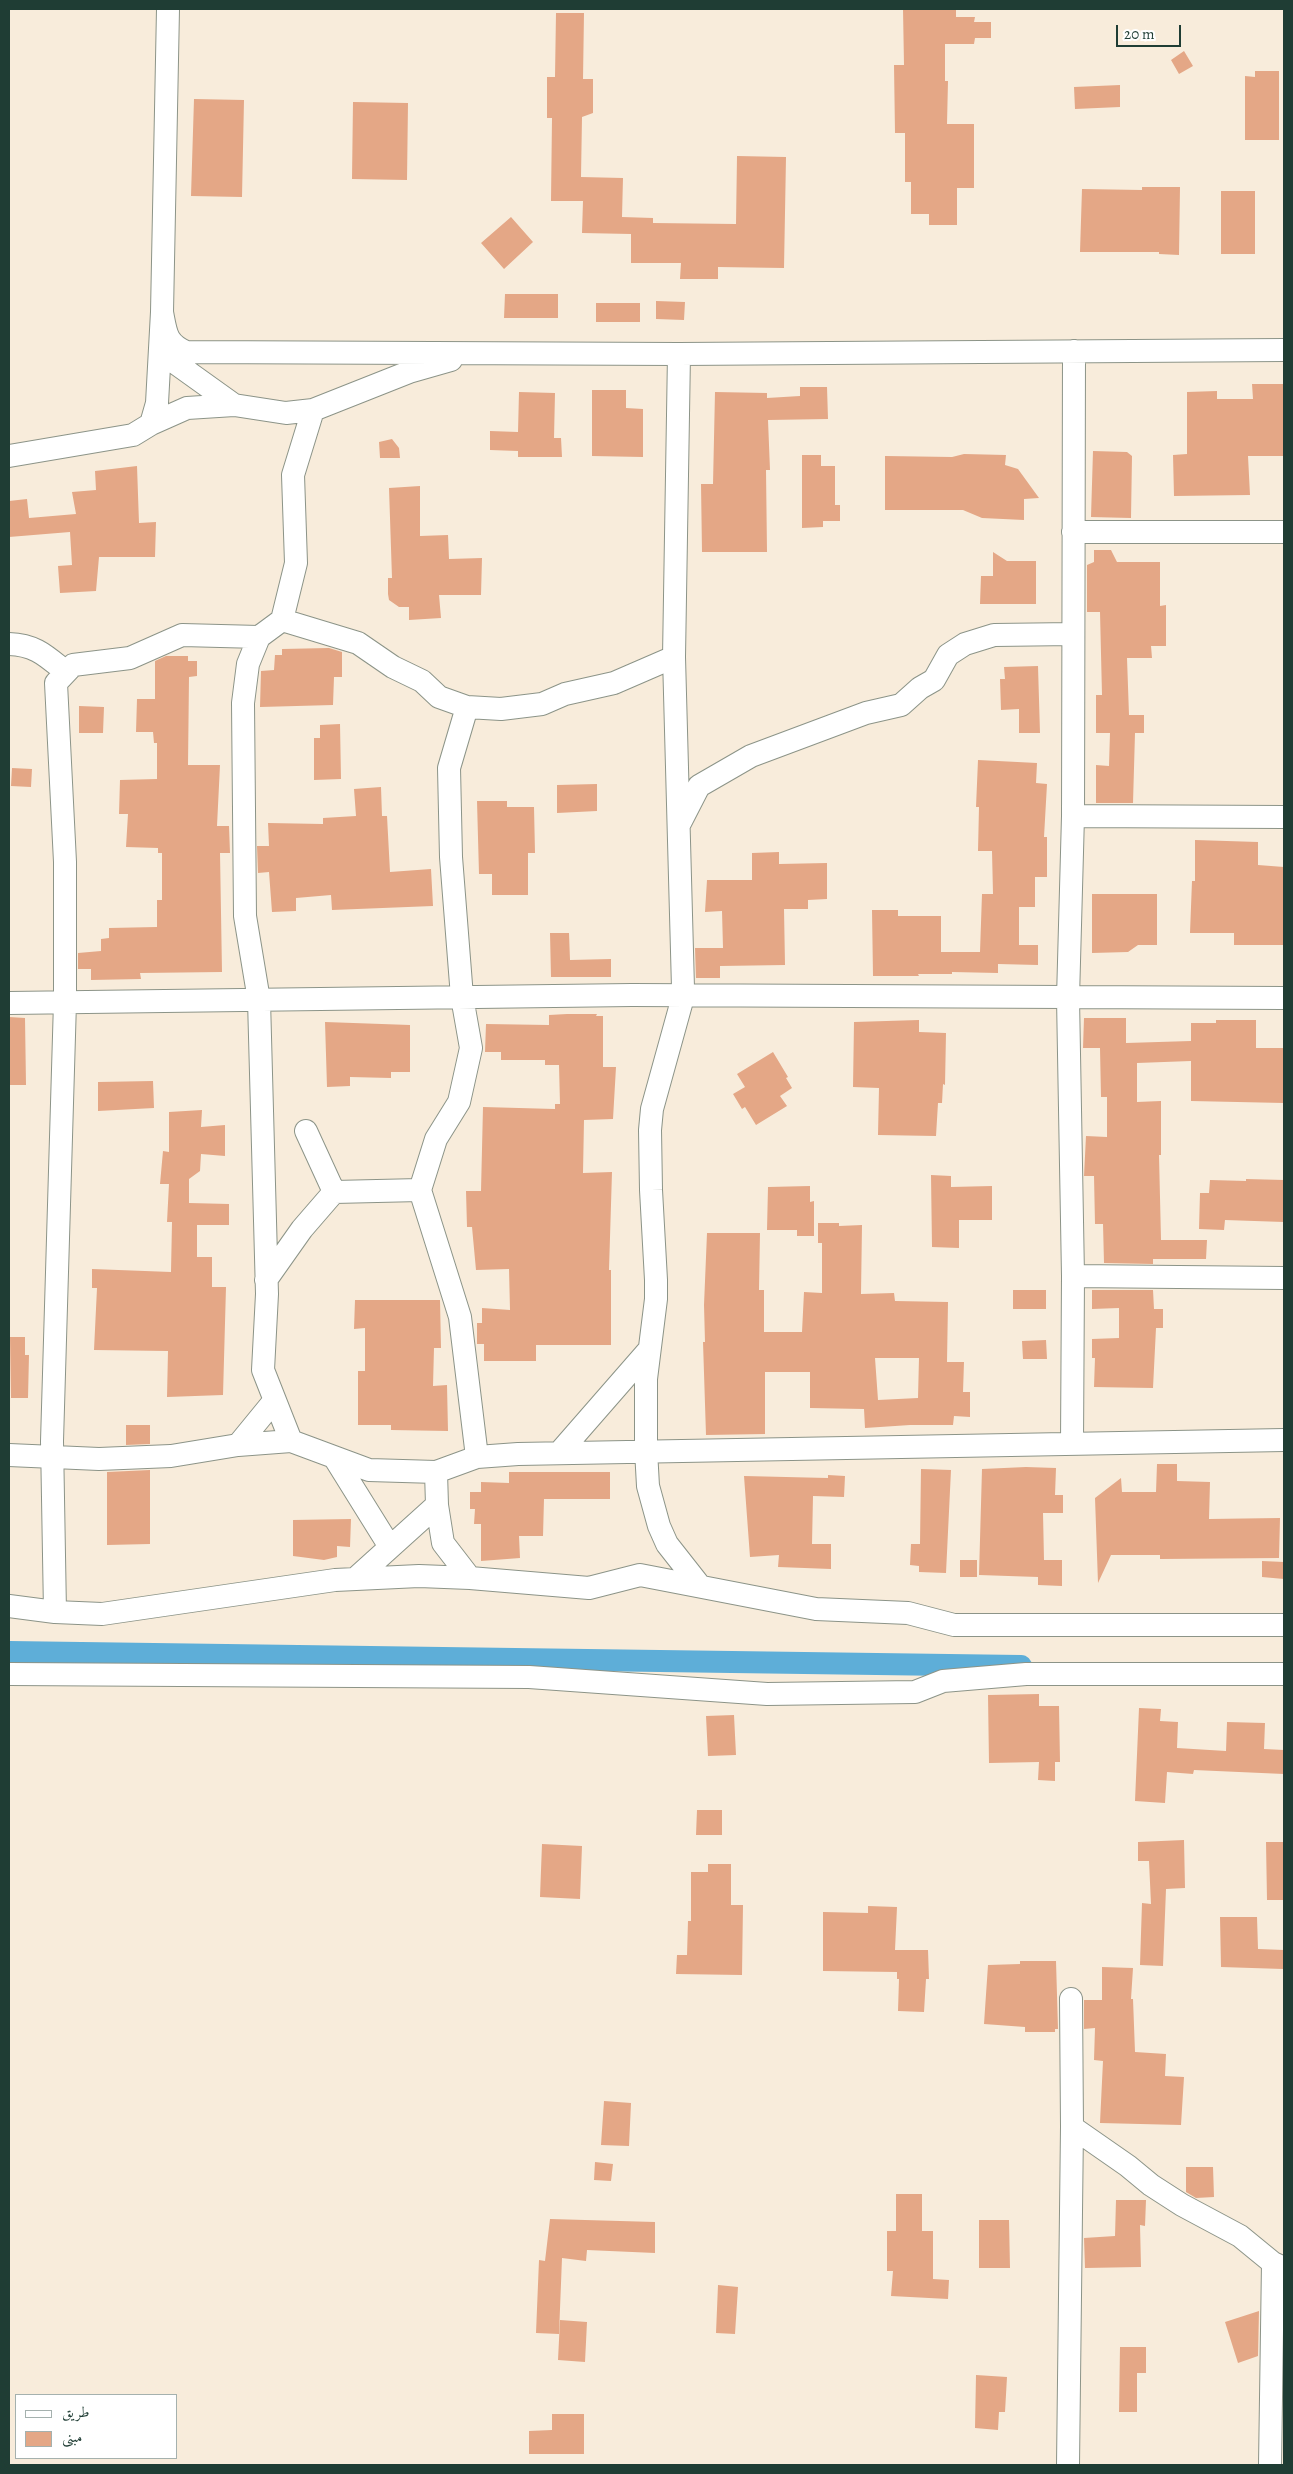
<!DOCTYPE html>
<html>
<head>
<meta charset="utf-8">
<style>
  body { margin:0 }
  #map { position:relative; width:1293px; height:2474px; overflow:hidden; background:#f8ecdb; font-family:Alegreya,Amiri,serif }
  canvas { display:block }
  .frame { position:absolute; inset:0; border:10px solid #1f3d34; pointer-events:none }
  .legend { position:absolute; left:15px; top:2394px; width:162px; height:65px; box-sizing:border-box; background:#fff; border:1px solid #a5b1ae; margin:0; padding:6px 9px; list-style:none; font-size:15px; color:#1f3d34 }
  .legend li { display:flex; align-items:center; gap:10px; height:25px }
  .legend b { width:25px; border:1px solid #a5b1ae }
  .scale { position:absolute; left:1116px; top:25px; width:65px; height:22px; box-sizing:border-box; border:2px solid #1f3d34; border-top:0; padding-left:6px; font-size:15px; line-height:18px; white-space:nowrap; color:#1f3d34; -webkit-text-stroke:4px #fff; paint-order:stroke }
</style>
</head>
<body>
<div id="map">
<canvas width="1293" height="2474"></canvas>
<div class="frame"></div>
<ul class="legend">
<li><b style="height:6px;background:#fff"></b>طريق</li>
<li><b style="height:14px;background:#e4a786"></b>مبنى</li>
</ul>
<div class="scale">20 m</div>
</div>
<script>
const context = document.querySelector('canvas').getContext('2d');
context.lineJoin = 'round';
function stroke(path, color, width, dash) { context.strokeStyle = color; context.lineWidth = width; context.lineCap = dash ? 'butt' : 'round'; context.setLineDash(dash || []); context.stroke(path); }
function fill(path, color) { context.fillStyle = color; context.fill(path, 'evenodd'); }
const canal = new Path2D(`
  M 9,1652 L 1021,1666`);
const building = new Path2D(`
  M 903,9 L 956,9 L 956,17 L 975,17 L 974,22 L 991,22 L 991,38 L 975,38 L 974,44 L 945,44 L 945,81 L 948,81 L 947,124 L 974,124 L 974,188 L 957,188 L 957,225 L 929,225 L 929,214 L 911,214 L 911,182 L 905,182 L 905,133 L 895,133 L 894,65 L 904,65 Z
  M 556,13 L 584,13 L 583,79 L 593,79 L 593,113 L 582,117 L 581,177 L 623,178 L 622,217 L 653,218 L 653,223 L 736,224 L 737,156 L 786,157 L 784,268 L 718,267 L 718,279 L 680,279 L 681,263 L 631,263 L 631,234 L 582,233 L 583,201 L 551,201 L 552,118 L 547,118 L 547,77 L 555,77 Z
  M 1184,51 L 1193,66 L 1179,74 L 1171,60 Z
  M 1255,71 L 1279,71 L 1279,140 L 1245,140 L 1245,76 L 1255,77 Z
  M 1120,85 L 1120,107 L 1075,109 L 1074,87 Z
  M 194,99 L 244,100 L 242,197 L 191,196 Z
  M 353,102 L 408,103 L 407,180 L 352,179 Z
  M 1142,187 L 1180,187 L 1179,255 L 1159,254 L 1159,252 L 1080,252 L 1082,189 L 1142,190 Z
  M 1221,191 L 1255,191 L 1255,254 L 1221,254 Z
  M 511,217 L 533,242 L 504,269 L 481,243 Z
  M 505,294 L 558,294 L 558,318 L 504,318 Z
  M 656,301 L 685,302 L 684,320 L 656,319 Z
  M 596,303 L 640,303 L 640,322 L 596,322 Z
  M 1252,384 L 1284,384 L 1284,456 L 1248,456 L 1250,495 L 1174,496 L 1173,455 L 1187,454 L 1187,392 L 1217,391 L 1217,399 L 1253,399 Z
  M 800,387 L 827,387 L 828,419 L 768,420 L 770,470 L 766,470 L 767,552 L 702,552 L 701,484 L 713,484 L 715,392 L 767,393 L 767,398 L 800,396 Z
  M 592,390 L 626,390 L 626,408 L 643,409 L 643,457 L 592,456 Z
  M 519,392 L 555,393 L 554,438 L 561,438 L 562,457 L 518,457 L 518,451 L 490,450 L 490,431 L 518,432 Z
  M 392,439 L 399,448 L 400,458 L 380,458 L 379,442 Z
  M 1093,451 L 1127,452 L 1132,456 L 1131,518 L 1091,517 Z
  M 964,454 L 1006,455 L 1005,465 L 1018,469 L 1039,498 L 1024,499 L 1024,520 L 982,518 L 963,510 L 885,510 L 885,456 L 952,457 Z
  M 802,455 L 821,455 L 821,466 L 835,466 L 835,505 L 840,505 L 840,521 L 823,521 L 823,527 L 802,528 Z
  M 137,466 L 139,523 L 156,522 L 155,557 L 99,557 L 96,591 L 60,593 L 58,566 L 72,565 L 70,532 L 9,537 L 9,501 L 27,499 L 29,518 L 76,514 L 72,492 L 96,490 L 95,471 Z
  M 420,486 L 420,536 L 448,535 L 449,559 L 482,558 L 481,595 L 439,595 L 441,618 L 409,620 L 409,607 L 399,607 L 389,600 L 388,594 L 388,578 L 392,578 L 389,488 Z
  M 1094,550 L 1111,550 L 1117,562 L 1160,562 L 1160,606 L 1166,605 L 1166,646 L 1151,646 L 1152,658 L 1127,658 L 1129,715 L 1144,715 L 1144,733 L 1135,733 L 1133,803 L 1096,803 L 1096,765 L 1109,766 L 1110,733 L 1096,733 L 1096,695 L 1102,695 L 1100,612 L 1087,612 L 1087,565 L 1094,562 Z
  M 993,552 L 1007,561 L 1036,561 L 1036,604 L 980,604 L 981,576 L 993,576 Z
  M 329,648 L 342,652 L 342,677 L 334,677 L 333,705 L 260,707 L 261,671 L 274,670 L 275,655 L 282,655 L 282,649 Z
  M 166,656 L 188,656 L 188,661 L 197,661 L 197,676 L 189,677 L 188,765 L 220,765 L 217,826 L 229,826 L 230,853 L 220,853 L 222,972 L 140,973 L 141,979 L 91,980 L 91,969 L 78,969 L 78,953 L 101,951 L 101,939 L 109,938 L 109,928 L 157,927 L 157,900 L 162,900 L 162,853 L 158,853 L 158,848 L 126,847 L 128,814 L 119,814 L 120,780 L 157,779 L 157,743 L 154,743 L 153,732 L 136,732 L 137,699 L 155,699 L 155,661 Z
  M 1038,666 L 1040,733 L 1019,733 L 1019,709 L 1001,710 L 1000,679 L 1005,679 L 1004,667 Z
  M 79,706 L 104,707 L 103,733 L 79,733 Z
  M 340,724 L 341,779 L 314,780 L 314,738 L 320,738 L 320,725 Z
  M 978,760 L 1037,763 L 1036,783 L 1047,784 L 1044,837 L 1047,837 L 1047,877 L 1035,877 L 1035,907 L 1019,907 L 1019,945 L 1038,945 L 1038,965 L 998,964 L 998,973 L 952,972 L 952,974 L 918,974 L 919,976 L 873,976 L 872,910 L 898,910 L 898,916 L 941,916 L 941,952 L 980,952 L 982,894 L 993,894 L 992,851 L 978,851 L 979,807 L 976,807 Z
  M 12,768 L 32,769 L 31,787 L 11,786 Z
  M 597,784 L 597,811 L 557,813 L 557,785 Z
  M 381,787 L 382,816 L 387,816 L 390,872 L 431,869 L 433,906 L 332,910 L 331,895 L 296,898 L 296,911 L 272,912 L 269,872 L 258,873 L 257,846 L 269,846 L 268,823 L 323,824 L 323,818 L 356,816 L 354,789 Z
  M 477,801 L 507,801 L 507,807 L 534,807 L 535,853 L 528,853 L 528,895 L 492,895 L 492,874 L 479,874 Z
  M 1195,840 L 1258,842 L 1258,865 L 1284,867 L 1284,945 L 1234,945 L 1234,933 L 1190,933 L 1192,881 L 1195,881 Z
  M 779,852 L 779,864 L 827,863 L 827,899 L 808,900 L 808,909 L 784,909 L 785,965 L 720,966 L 720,978 L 696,978 L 695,948 L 723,948 L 722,911 L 705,912 L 707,880 L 752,880 L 752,853 Z
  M 1092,894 L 1157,894 L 1157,945 L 1138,945 L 1128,952 L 1092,953 Z
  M 550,933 L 569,933 L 570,960 L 611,959 L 611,977 L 551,977 Z
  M 567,1014 L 597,1014 L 596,1016 L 603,1016 L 603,1067 L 616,1067 L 613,1119 L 584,1120 L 583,1173 L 612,1172 L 609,1270 L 611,1270 L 611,1345 L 536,1345 L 536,1361 L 484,1361 L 484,1344 L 477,1344 L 477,1323 L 482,1323 L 482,1308 L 510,1310 L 509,1269 L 476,1270 L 472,1227 L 467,1227 L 466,1191 L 481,1191 L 483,1107 L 555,1109 L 555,1104 L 560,1104 L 559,1065 L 545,1065 L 545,1060 L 501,1060 L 501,1052 L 485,1052 L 486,1024 L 549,1025 L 549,1015 Z
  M 9,1017 L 25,1018 L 26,1085 L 9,1085 Z
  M 1084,1018 L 1126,1018 L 1126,1043 L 1191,1041 L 1191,1023 L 1216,1023 L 1216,1020 L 1256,1020 L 1256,1048 L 1284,1048 L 1284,1103 L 1191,1101 L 1191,1061 L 1137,1063 L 1137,1102 L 1161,1101 L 1161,1155 L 1159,1155 L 1161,1240 L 1207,1240 L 1206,1259 L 1153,1259 L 1153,1264 L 1104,1263 L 1103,1224 L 1095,1224 L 1094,1176 L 1084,1176 L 1086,1136 L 1107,1137 L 1107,1097 L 1101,1097 L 1100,1048 L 1083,1048 Z
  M 919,1020 L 919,1032 L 946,1033 L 945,1085 L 943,1084 L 942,1103 L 938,1103 L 936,1136 L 878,1135 L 879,1088 L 853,1087 L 854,1022 Z
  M 325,1022 L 410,1025 L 410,1072 L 391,1072 L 391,1078 L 350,1077 L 350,1086 L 327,1087 Z
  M 773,1052 L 788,1077 L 786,1078 L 792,1088 L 780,1096 L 787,1106 L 756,1125 L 745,1107 L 742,1109 L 733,1094 L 745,1087 L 737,1074 Z
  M 153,1081 L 154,1108 L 98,1111 L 98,1082 Z
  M 202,1110 L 201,1127 L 225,1125 L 225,1156 L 201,1154 L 200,1171 L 189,1179 L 189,1203 L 229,1204 L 229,1225 L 197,1225 L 197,1257 L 212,1257 L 212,1287 L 226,1287 L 223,1395 L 167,1397 L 168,1351 L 94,1350 L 97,1288 L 92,1288 L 92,1269 L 171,1272 L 172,1222 L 167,1222 L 169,1184 L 160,1184 L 163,1151 L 169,1152 L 169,1112 Z
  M 931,1175 L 951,1176 L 951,1187 L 992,1186 L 992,1220 L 959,1220 L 959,1248 L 932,1247 Z
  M 1246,1179 L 1284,1180 L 1284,1222 L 1225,1220 L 1224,1230 L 1199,1229 L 1200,1193 L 1209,1193 L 1210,1180 L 1246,1181 Z
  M 810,1186 L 810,1202 L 814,1201 L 814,1236 L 797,1236 L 797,1230 L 767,1230 L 768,1187 Z
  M 818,1223 L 839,1223 L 839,1226 L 862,1225 L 861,1294 L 894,1293 L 895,1301 L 948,1302 L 947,1362 L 964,1362 L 963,1392 L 970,1392 L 970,1417 L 954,1416 L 953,1425 L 910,1425 L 865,1428 L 864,1409 L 810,1408 L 810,1372 L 765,1372 L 765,1434 L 706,1435 L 703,1342 L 705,1342 L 704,1305 L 707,1233 L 760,1233 L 759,1290 L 764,1290 L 764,1332 L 802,1332 L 804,1292 L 822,1293 L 822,1243 L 818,1243 ZM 875,1358 L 919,1358 L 918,1398 L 878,1400 Z
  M 1013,1290 L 1046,1290 L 1046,1309 L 1013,1309 Z
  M 1092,1290 L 1153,1290 L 1154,1309 L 1163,1309 L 1163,1328 L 1156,1328 L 1153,1388 L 1094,1387 L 1095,1358 L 1092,1358 L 1092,1339 L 1119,1338 L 1119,1308 L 1092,1309 Z
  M 355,1300 L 440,1300 L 441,1348 L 434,1348 L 433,1386 L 447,1385 L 448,1431 L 391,1430 L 391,1425 L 358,1425 L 358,1371 L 365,1371 L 365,1328 L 354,1329 Z
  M 10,1337 L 25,1337 L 25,1355 L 29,1355 L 28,1398 L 11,1398 Z
  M 1046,1340 L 1047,1359 L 1023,1359 L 1022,1341 Z
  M 126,1425 L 150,1425 L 150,1444 L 126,1445 Z
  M 1157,1464 L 1177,1464 L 1177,1481 L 1210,1482 L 1209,1519 L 1280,1518 L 1279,1558 L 1160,1559 L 1160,1555 L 1111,1555 L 1098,1583 L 1095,1498 L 1121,1478 L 1122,1492 L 1156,1492 Z
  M 1026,1467 L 1056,1468 L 1055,1495 L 1063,1495 L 1063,1513 L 1043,1513 L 1044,1560 L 1062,1560 L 1062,1586 L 1038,1585 L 1038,1577 L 979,1575 L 982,1469 Z
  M 921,1469 L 951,1470 L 946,1573 L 919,1572 L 919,1566 L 910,1565 L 911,1544 L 920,1544 Z
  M 150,1470 L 150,1544 L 107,1545 L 107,1472 Z
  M 509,1472 L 610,1472 L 610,1499 L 544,1499 L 543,1536 L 519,1536 L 520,1558 L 481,1561 L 481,1524 L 474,1524 L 475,1509 L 470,1509 L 470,1492 L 481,1492 L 481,1482 L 509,1483 Z
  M 828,1475 L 845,1476 L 844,1497 L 813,1496 L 812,1544 L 831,1544 L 831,1569 L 778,1567 L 779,1555 L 750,1557 L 744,1476 L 828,1478 Z
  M 351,1519 L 350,1547 L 337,1546 L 337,1557 L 324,1560 L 293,1556 L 293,1520 Z
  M 960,1560 L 977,1560 L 977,1577 L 960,1577 Z
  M 1262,1561 L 1284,1562 L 1284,1579 L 1262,1577 Z
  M 1039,1694 L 1039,1706 L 1059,1706 L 1060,1762 L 1055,1762 L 1055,1781 L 1038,1780 L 1039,1762 L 989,1763 L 988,1695 Z
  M 1139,1708 L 1161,1709 L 1160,1721 L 1178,1722 L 1177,1748 L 1226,1751 L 1227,1722 L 1265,1723 L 1264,1749 L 1284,1750 L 1284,1774 L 1194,1770 L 1193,1774 L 1167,1772 L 1165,1803 L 1135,1801 Z
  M 734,1715 L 736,1755 L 708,1756 L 706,1716 Z
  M 697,1810 L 722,1810 L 722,1835 L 696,1835 Z
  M 1184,1840 L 1185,1888 L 1166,1889 L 1163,1966 L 1140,1965 L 1142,1903 L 1151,1904 L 1149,1861 L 1138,1861 L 1138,1842 Z
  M 1266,1842 L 1284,1842 L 1284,1900 L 1267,1900 Z
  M 542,1844 L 582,1846 L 580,1899 L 540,1897 Z
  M 708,1864 L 731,1864 L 731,1905 L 743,1905 L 742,1975 L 676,1974 L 677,1955 L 687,1955 L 688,1921 L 691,1921 L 691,1872 L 708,1872 Z
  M 868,1906 L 897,1907 L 895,1950 L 928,1950 L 929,1979 L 926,1979 L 924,2012 L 898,2011 L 899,1979 L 897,1979 L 897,1972 L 823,1971 L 823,1912 L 868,1913 Z
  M 1220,1917 L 1257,1917 L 1258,1949 L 1284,1950 L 1283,1969 L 1221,1967 Z
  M 1020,1961 L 1056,1961 L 1058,2029 L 1055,2029 L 1055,2032 L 1025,2032 L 1025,2027 L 984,2024 L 988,1965 L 1020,1964 Z
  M 1102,1967 L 1133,1968 L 1131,1999 L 1133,1999 L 1135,2052 L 1166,2054 L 1165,2076 L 1184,2077 L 1181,2125 L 1100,2123 L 1103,2061 L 1094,2060 L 1095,2028 L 1084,2029 L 1084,2000 L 1102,2000 Z
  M 604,2101 L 631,2103 L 629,2146 L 601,2145 Z
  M 595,2162 L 613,2164 L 611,2181 L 594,2180 Z
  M 1186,2167 L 1213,2167 L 1214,2197 L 1196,2198 L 1186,2192 Z
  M 896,2194 L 922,2194 L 922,2231 L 933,2231 L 933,2279 L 949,2280 L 948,2299 L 891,2296 L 893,2271 L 887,2271 L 887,2231 L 896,2231 Z
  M 1116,2200 L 1146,2200 L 1145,2226 L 1140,2225 L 1141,2267 L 1085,2268 L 1084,2238 L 1115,2236 Z
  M 550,2219 L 655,2222 L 655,2253 L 587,2250 L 586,2261 L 562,2258 L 559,2334 L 536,2333 L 539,2260 L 545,2261 Z
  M 979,2220 L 1009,2220 L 1010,2268 L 979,2268 Z
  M 718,2285 L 738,2287 L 735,2334 L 716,2333 Z
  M 1259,2311 L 1258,2356 L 1238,2363 L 1225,2322 Z
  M 560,2320 L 587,2322 L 585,2362 L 558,2360 Z
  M 1120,2347 L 1146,2347 L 1146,2373 L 1137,2373 L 1137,2412 L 1119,2412 Z
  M 976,2375 L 1007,2377 L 1005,2412 L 999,2412 L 998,2430 L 975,2428 Z
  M 552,2414 L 584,2414 L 584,2454 L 529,2454 L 529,2431 L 552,2430 Z`);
const minor = new Path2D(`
  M 162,312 C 166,333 166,343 186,352 L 679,354 L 1284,350
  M 160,352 L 234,405
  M 679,354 L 674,657 L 683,988 L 683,997 L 652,1109 L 650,1130 L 651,1190 L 656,1280 L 656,1299 L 646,1379 L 646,1450 L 648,1486 L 659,1526 L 667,1544 L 700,1586
  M 313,410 L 293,475 L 296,563 L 282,620 L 259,637 L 182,635 L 130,658 L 73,665 L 56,683 L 65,862 L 65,1002 L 52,1441 L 55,1612 L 102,1614 L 335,1580 L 419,1576 L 470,1578 L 589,1588 L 640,1575 L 816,1609 L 908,1613 L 954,1625 L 1284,1625
  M 151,424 L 187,408 L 234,405 L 286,413 L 313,410 L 409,372 L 451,360
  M 9,456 L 133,435 L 151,424 L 157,403 L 162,312 L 168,9
  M 1073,532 L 1284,532
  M 282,620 L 358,643 L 393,667 L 422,681 L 439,697 L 467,707 L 501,709 L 542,704 L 565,694 L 614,683 L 674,657
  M 259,637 L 248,664 L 243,703 L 245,916 L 259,1000 L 267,1294 L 263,1370 L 291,1441 L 369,1470 L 436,1472 L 477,1457 L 518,1454 L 1284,1440
  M 9,644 C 36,645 46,656 66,672
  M 467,707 L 449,768 L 451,857 L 462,997 L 471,1048 L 459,1102 L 436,1139 L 420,1190 L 460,1317 L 477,1457
  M 1073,816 L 1284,817
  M 680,823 L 699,786 L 751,756 L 866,713 L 901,705 L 920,688 L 934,680 L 948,655 L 965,644 L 994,635 L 1073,634
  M 9,1003 L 632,995 L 1284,998
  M 306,1131 L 334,1192
  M 1073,1276 L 1284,1278
  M 266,1280 L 302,1229 L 334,1192 L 420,1190
  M 1072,1443 L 1073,1276 L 1068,998 L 1073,816 L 1074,351
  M 238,1445 L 274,1401
  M 559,1453 L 648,1351
  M 9,1455 L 99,1459 L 171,1456 L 238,1445 L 291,1441
  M 334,1457 L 390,1547
  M 436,1472 L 437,1505 L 443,1543 L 470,1578
  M 355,1579 L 437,1505
  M 9,1606 L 55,1612
  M 9,1674 L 529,1677 L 767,1694 L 915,1692 L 943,1681 L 1026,1674 L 1284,1674
  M 1072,2127 L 1128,2166 L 1151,2185 L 1182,2205 L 1240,2236 L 1273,2263 L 1284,2268
  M 1068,2465 L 1072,2127 L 1071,1999
  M 1270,2465 L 1273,2263`);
stroke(canal, '#5eaed8', 22);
fill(building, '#e4a786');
stroke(minor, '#8c9488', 24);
stroke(minor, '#fff', 22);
</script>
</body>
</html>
